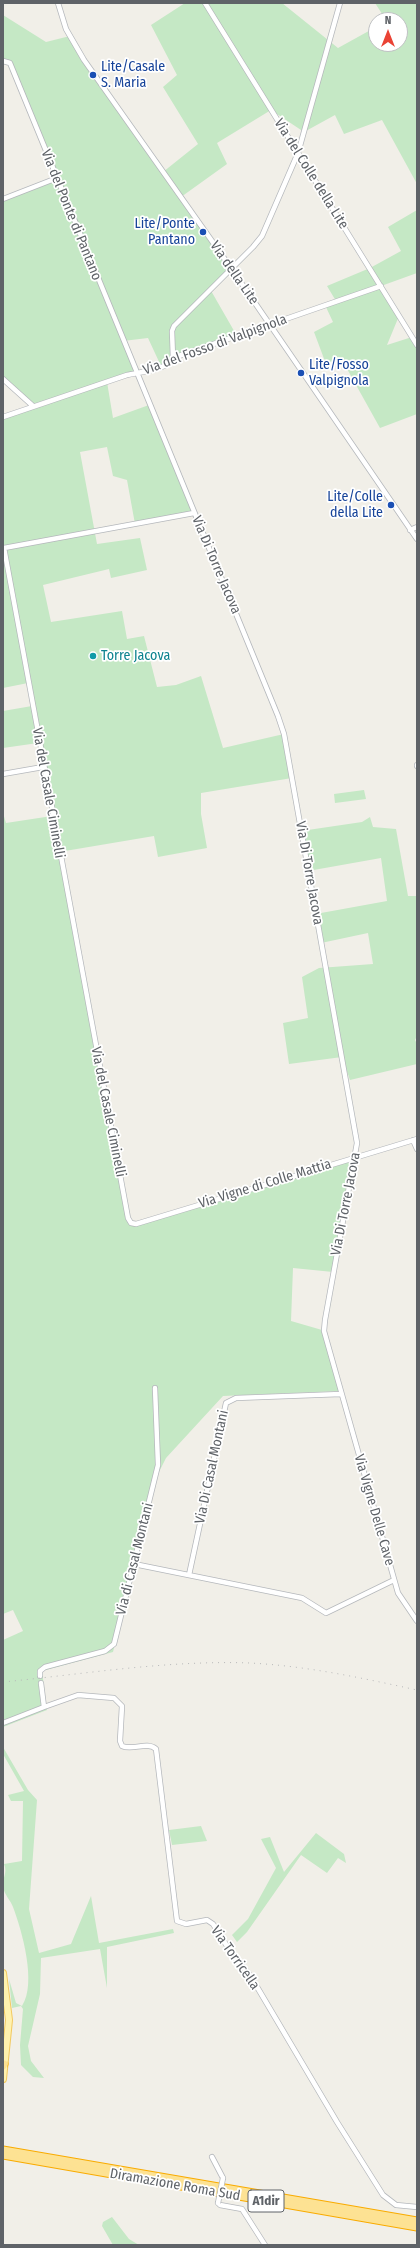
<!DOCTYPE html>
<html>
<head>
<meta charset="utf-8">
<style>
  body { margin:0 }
  #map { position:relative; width:420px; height:2248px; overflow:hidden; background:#f1efe8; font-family:"Fira Sans Condensed",sans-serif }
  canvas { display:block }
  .frame { position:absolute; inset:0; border:4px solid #5f6368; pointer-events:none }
  .north { position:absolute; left:368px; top:12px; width:40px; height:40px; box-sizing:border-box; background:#fff; border:1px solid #bfc1c3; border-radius:50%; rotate:0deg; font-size:11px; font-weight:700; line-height:16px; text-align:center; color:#5f6368 }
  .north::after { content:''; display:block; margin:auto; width:14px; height:18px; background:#ea4335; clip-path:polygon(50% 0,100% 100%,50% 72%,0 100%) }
</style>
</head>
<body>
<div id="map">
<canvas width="420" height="2248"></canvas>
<div class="frame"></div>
<div class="north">N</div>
</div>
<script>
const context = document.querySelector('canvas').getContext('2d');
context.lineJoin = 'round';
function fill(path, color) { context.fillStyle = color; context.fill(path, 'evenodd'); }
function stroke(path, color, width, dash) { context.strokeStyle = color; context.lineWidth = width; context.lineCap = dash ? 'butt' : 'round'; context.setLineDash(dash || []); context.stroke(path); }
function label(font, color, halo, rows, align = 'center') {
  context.font = font + ' "Fira Sans Condensed",sans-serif'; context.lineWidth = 3.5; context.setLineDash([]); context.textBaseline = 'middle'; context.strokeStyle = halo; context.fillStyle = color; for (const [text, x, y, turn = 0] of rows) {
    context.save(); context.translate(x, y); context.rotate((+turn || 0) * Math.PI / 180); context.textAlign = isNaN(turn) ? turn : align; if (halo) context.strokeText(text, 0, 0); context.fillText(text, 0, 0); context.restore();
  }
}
const green = new Path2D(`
  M 185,3 L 282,3 L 338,48 L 376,27 L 376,44 L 400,44 L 400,20 L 386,20 L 375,3 L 417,3 L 417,184 L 382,120 L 344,134 L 335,115 L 304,132 L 271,110 L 217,143 L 227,164 L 181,197 L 231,268 L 210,289 L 237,336 L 173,358 L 161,366 L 148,338 L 123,341 L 136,374 L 107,382 L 113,418 L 149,405 L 194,513 L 135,524 L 127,480 L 113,476 L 107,447 L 80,452 L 97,544 L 140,538 L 147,570 L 111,578 L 109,569 L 43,585 L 51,622 L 122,611 L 127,639 L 144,636 L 157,687 L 176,685 L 201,676 L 223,748 L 284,734 L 292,778 L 201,793 L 201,814 L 207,848 L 158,857 L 154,836 L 59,852 L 128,1218 L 136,1224 L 356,1157 L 333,1272 L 293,1268 L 291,1321 L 322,1330 L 340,1391 L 223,1396 L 166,1458 L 158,1474 L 113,1652 L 42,1671 L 47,1710 L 3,1727 L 3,1640 L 23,1631 L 13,1610 L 3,1614 L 3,813 L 6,823 L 52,816 L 38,743 L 3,748 L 3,711 L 32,706 L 28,683 L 3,688 L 3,417 L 32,407 L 3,379 L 3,198 L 56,178 L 10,63 L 3,61 L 3,15 L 46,42 L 70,36 L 163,172 L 198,144 L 163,87 L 177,75 L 151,25 Z
  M 417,210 L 417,273 L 381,286 L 399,316 L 387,345 L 412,337 L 417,344 L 417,414 L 380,428 L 341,358 L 326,364 L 314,332 L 333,322 L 325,305 L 336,301 L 327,286 L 370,268 L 401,251 L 388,227 Z
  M 364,790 L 366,799 L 335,803 L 334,794 Z
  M 370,817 L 373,827 L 396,829 L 408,896 L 417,896 L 417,1036 L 415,1040 L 417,1044 L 417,1064 L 350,1080 L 342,1057 L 289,1064 L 283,1023 L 308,1018 L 302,977 L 319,968 L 373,964 L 368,933 L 321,943 L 321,913 L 387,901 L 381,858 L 308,871 L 301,831 L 362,822 Z
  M 3,1747 L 28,1790 L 37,1800 L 29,1909 L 39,1953 L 71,1944 L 91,1896 L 99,1943 L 173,1929 L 174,1933 L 107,1947 L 107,1988 L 100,1949 L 41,1958 L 40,1994 L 28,2046 L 31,2061 L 44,2078 L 33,2077 L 21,2065 L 20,2045 L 23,2009 L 21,2006 L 12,2008 L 9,1979 L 16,2003 L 22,2006 C 37,1983 22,1931 13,1907 C 11,1901 4,1894 3,1887 C 2,1878 8,1873 4,1864 L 22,1861 L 23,1801 L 11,1801 L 8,1795 L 24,1791 L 3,1754 Z
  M 201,1826 L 207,1841 L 172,1845 L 169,1830 Z
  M 316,1833 L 344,1854 L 346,1863 L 338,1858 L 327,1873 L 301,1855 L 247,1932 L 237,1942 L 232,1935 L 248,1919 L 276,1868 L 261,1839 L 270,1837 L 284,1872 Z
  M 112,2217 L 129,2239 L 139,2245 L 113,2245 L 102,2226 L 103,2222 Z`);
const minor = new Path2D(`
  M 58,3 L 66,29 L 84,60 L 231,268 L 417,539
  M 205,3 L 417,345
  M 3,61 L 10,63 L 278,716 L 284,734 L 357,1143 L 325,1320 L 324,1331 L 398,1593 L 417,1621
  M 3,199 L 57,178
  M 173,358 L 172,331 L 174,326 L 253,247 L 262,236 L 298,153 L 340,3
  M 3,379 L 33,406
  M 3,417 L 127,375 C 138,372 169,370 173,358 L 381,286
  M 194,513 L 4,548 L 128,1218 L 131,1223 L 136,1224 L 417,1139
  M 410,530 L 417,527
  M 417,765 L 417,766
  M 3,774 L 43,767
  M 413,1140 L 417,1149
  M 134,1564 L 302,1598 L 326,1613 L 394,1580
  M 189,1575 L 226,1403 L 236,1398 L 341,1394
  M 40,1676 L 40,1671 L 45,1667 L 105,1651 L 114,1644 L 158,1465 L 155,1388
  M 44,1707 L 78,1695 L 114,1698 L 122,1706 L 120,1741 L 122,1746 C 132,1751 147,1741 156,1749 L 177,1921 L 186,1924 L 207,1920 L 213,1924 L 234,1957 L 250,1975 L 337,2122 L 383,2195 L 396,2205 L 417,2207
  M 3,1723 L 44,1707 L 41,1683
  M 212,2157 L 223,2178
  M 218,2203 L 220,2205 L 242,2209 L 265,2245`);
const major = new Path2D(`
  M 3,1973 L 9,2020 L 3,2079`);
const highway = new Path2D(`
  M 3,2066 L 4,2064
  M 3,2150 L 417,2221
  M 3,2155 L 417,2227`);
const rail = new Path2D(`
  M 3,1682 C 85,1674 168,1660 250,1663 C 307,1666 362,1678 417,1690`);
const minorBridge = new Path2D(`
  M 218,2203 L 223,2178`);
const markers = [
  [93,75,4,"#1a4fb4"],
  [203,232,4,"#1a4fb4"],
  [301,373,4,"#1a4fb4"],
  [391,505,4,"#1a4fb4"],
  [93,656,4,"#0f9aa8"]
];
const shields = [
  [266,2201,36]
];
const shieldNames = [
  ["A1dir",266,2201]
];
const transitNames = [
  ["Lite/Casale",101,67],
  ["S. Maria",101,83],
  ["Lite/Ponte",195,224,"right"],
  ["Pantano",195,240,"right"],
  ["Lite/Fosso",309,365],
  ["Valpignola",309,381],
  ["Lite/Colle",383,497,"right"],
  ["della Lite",383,513,"right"]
];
const streetNames = [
  ["Via del Colle della Lite",311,174,58],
  ["Via del Ponte di Pantano",71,215,68],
  ["Via della Lite",234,273,55],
  ["Via del Fosso di Valpignola",215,345,-20],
  ["Via Di Torre Jacova",216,565,67],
  ["Via del Casale Ciminelli",48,793,80],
  ["Via Di Torre Jacova",309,873,80],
  ["Via del Casale Ciminelli",108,1112,79],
  ["Via Vigne di Colle Mattia",265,1184,-17],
  ["Via Di Torre Jacova",346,1204,-79],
  ["Via Di Casal Montani",212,1467,-78],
  ["Via Vigne Delle Cave",374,1510,74],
  ["Via di Casal Montani",135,1559,-76],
  ["Via Torricella",235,1958,55],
  ["Diramazione Roma Sud",175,2185,10]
];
const cultureNames = [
  ["Torre Jacova",101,656]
];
fill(green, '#c5e8c5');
stroke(minor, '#b5b8bc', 6);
stroke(major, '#f2c960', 8);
stroke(highway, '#f9ab00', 9);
stroke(minor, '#fff', 4.5);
stroke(major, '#fff2af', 6);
stroke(highway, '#fde293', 7);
stroke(rail, '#b6b7b8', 1, [1, 5]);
stroke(minorBridge, '#b5b8bc', 6, []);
stroke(minorBridge, '#fff', 4.5);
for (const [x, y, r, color] of markers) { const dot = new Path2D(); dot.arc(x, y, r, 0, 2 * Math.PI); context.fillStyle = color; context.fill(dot); stroke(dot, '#fff', 1.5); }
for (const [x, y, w] of shields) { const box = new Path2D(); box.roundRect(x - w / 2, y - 11, w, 22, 3); context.fillStyle = '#fff'; context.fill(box); stroke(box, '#5f6368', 1); }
label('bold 13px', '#5f6368', null, shieldNames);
label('14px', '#164399', '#fff', transitNames, 'left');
label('14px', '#5f6368', '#fff', streetNames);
label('14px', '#0d838f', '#fff', cultureNames, 'left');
</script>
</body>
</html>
